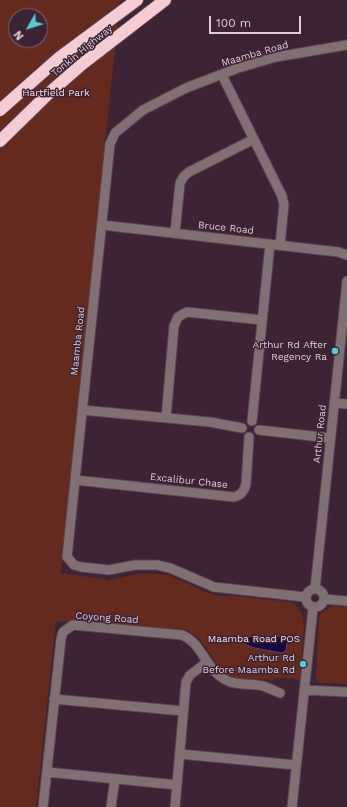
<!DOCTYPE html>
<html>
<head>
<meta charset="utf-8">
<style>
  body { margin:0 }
  #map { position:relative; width:347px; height:807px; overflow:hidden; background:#3d2435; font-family:"Work Sans",sans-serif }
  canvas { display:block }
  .north { position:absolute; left:8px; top:8px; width:40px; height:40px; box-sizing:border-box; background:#3d2435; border:1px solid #7d6876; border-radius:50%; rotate:231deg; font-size:11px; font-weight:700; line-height:16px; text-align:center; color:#deced8 }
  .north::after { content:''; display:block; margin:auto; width:14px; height:18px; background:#51ccd4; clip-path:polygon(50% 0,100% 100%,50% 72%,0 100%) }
  .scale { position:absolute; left:209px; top:16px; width:92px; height:18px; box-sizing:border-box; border:2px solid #deced8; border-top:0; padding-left:5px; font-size:12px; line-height:14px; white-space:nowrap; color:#deced8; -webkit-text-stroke:3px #3d2435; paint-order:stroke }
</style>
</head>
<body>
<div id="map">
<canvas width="347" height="807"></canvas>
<div class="north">N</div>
<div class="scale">100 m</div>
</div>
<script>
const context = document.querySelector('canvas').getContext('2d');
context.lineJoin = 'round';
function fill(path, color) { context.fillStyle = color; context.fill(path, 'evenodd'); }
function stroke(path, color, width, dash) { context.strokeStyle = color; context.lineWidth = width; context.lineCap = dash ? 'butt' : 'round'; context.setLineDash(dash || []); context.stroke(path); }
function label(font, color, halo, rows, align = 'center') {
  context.font = font + ' "Work Sans",sans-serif'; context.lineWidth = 3; context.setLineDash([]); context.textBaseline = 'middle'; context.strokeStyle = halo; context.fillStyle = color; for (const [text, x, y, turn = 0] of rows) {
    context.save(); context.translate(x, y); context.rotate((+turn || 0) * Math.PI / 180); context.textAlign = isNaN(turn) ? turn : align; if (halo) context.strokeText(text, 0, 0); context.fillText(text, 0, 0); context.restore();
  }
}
const green = new Path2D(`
  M 0,0 L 120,0 L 61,573 L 109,580 L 137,574 L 162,574 L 173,577 L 206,592 L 217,596 L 234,596 L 291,602 L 300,610 L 303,616 L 304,625 L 300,680 L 283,678 L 271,680 L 235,678 L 223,672 L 199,638 L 187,630 L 56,621 L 36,807 L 0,807 ZM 16,16 L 40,16 L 40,40 L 16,40 Z
  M 332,606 L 347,607 L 347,684 L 320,683 L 316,678 L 319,615 Z`);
const water = new Path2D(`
  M 262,635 L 281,637 L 286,639 L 287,644 L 286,650 L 282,653 L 255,648 L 244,644 L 240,638 Z`);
const minor = new Path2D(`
  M 222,75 L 282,196 L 284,205 L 280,245
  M 102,225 L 338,252 L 347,255
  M 175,233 L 180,183 L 184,176 L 189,172 L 254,139
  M 334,403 L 347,404
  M 82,410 L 210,422 L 242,428
  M 166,418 L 174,326 L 178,317 L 187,312 L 262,320
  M 252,421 L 270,244
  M 259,430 L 330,438
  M 75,480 L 234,497 C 242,495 244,491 246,484 L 249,437
  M306 598a9 9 0 1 1 18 0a9 9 0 1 1-18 0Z
  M 315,589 L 347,281
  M 305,597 L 214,587 L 170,568 L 157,565 L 135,565 L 109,570 L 81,567 L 74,565 L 67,557 L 110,144 L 115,133 L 143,110 L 186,88 L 238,68 L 276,57 L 347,45
  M 324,599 L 347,601
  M 304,690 L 347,692
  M 54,699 L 183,711
  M 180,754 L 296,765
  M 47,772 L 177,785
  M 43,807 L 61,639 L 63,632 L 73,625 L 182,635 C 202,643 205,668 224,679 C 235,686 250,683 263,686 C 269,688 275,691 280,693
  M 111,807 L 115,779
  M 175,807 L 186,682 L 190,675 L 207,662
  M 292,807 L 313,608`);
const highway = new Path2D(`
  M 0,110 L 60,57 L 137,0
  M 0,141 L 48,94 L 81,65 L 165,0`);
const markers = [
  [335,351,4,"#51ccd4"],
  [303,664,4,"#51ccd4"]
];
const streetNames = [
  ["Tonkin Highway",82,51,-39],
  ["Maamba Road",255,54,-16],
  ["Bruce Road",226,228,6],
  ["Maamba Road",78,341,-84],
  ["Arthur Road",320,434,-84],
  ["Excalibur Chase",189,481,6],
  ["Coyong Road",107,618,4]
];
const parkNames = [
  ["Hartfield Park",56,93],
  ["Maamba Road POS",254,639]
];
const poiNames = [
  ["Arthur Rd After",327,345],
  ["Regency Ra",327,357],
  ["Arthur Rd",295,658],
  ["Before Maamba Rd",295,670]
];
fill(green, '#642a1d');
fill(water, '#14083f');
stroke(water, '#51436d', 1);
stroke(minor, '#5a4352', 11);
stroke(highway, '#5a4352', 14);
stroke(minor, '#807073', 9);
stroke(highway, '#f5ccd3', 12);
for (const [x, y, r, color] of markers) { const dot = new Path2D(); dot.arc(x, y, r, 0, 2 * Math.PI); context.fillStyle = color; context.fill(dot); stroke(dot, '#3d2435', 1.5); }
label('10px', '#deced8', '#3d2435', streetNames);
label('10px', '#f4ded9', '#3d2435', parkNames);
label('10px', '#deced8', '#3d2435', poiNames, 'right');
</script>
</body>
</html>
